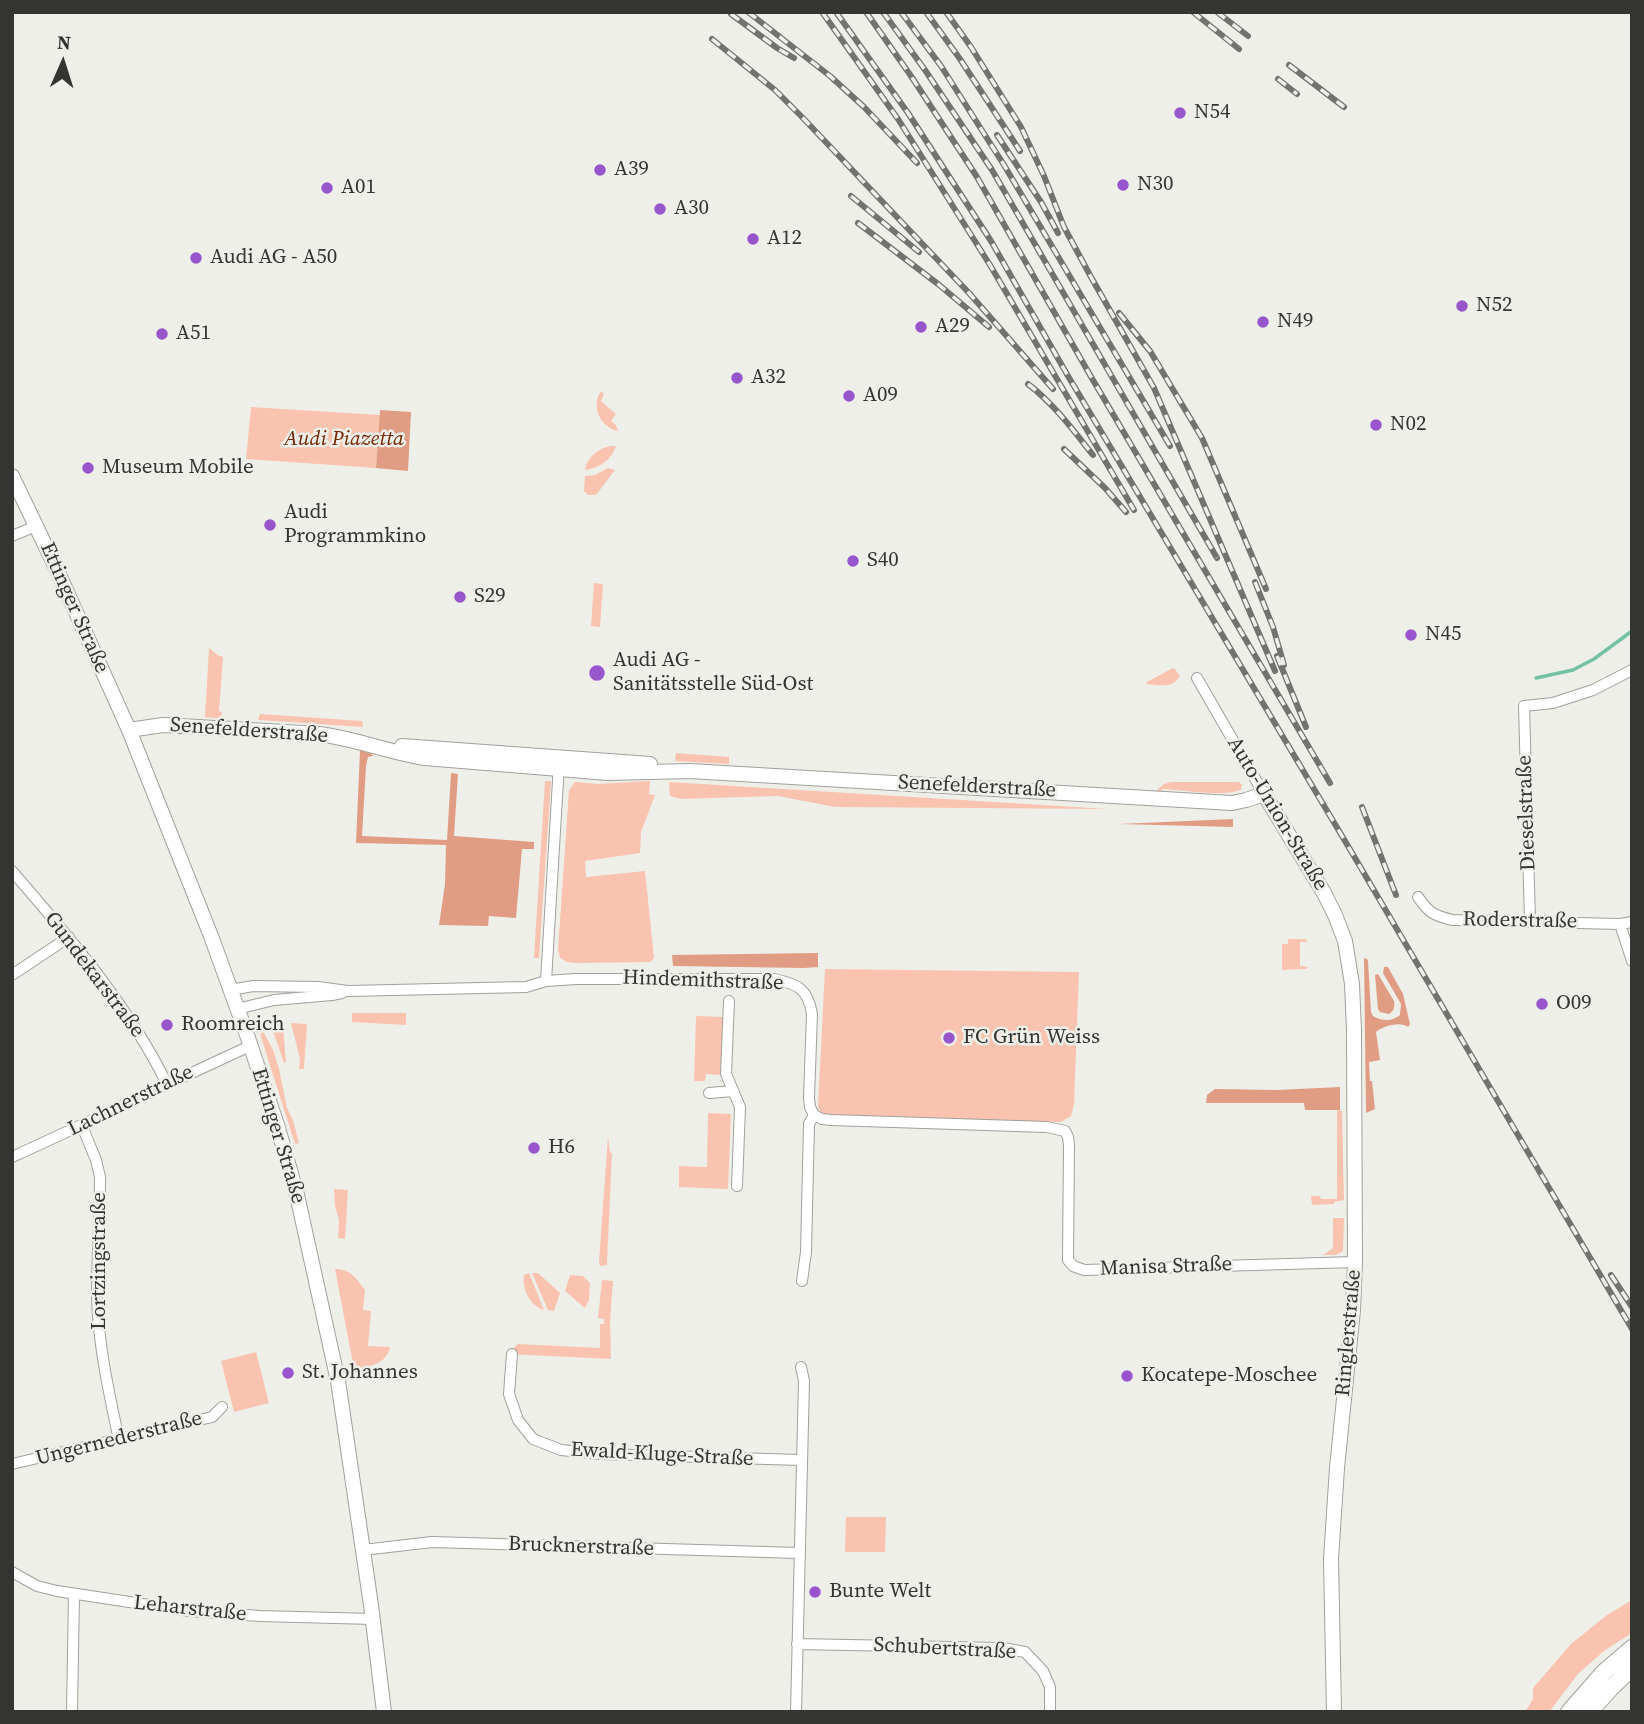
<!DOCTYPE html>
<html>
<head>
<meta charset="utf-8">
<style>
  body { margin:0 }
  #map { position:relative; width:1644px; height:1724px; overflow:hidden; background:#efefea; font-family:"Source Serif 4",serif }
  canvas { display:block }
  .frame { position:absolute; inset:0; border:14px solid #343432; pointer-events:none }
  .north { position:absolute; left:28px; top:28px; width:70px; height:70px; -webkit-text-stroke:5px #efefea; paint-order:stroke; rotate:3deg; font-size:19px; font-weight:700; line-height:28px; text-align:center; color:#343432 }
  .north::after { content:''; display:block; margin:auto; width:24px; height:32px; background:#343432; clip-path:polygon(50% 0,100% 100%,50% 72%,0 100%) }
</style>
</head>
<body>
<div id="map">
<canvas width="1644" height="1724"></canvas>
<div class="frame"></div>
<div class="north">N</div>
</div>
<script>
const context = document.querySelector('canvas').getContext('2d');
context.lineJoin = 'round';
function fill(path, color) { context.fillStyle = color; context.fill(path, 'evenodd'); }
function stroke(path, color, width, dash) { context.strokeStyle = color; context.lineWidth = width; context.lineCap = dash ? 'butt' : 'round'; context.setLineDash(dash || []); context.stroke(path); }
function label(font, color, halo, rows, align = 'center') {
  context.font = font + ' "Source Serif 4",serif'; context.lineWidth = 5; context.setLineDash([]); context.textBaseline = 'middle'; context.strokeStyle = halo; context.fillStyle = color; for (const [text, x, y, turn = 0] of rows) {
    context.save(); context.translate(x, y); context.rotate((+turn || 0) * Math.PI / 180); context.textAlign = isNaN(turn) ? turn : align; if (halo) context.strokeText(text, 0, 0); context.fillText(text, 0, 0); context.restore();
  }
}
const green = new Path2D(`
  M 601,391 L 604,394 L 601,401 L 616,414 L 611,421 L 616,425 L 618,431 C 601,428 590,406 601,391 Z
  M 251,407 L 380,415 L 376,468 L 246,459 Z
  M 611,446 L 616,446 C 611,460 600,468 585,470 C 587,457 599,448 611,446 Z
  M 608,468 L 615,470 L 596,495 L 588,495 L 584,491 L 585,476 L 595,475 Z
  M 594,583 L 603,584 L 600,627 L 591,626 Z
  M 209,648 L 219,656 L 223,657 L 219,711 L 222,712 L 221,719 L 205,717 Z
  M 1173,668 L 1175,669 L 1180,676 C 1173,689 1160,685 1146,684 L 1147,682 Z
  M 260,714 L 362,721 L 363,727 L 258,720 Z
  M 676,753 L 729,757 L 729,764 L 675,761 Z
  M 545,781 L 551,781 L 539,958 L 534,958 Z
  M 650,781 L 649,794 L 655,795 L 641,832 L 640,853 L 585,861 L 586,877 L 645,871 L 654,958 L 650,962 L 576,963 L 567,962 L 560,958 L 558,950 L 569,790 L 575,782 L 598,784 Z
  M 669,782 L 1108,809 L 835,807 L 778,796 L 681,799 L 670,796 Z
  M 1171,782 L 1239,782 L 1242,785 L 1241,790 C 1219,797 1185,790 1162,789 L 1162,791 L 1156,791 L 1164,784 Z
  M 1288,939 L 1306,939 L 1307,942 L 1300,942 L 1300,966 L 1308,967 L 1306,969 L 1282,970 L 1282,944 L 1288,944 Z
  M 825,969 L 1079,972 L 1074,1104 L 1071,1116 L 1061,1122 L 828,1117 L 821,1113 L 818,1107 Z
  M 352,1013 L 406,1013 L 406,1025 L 352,1022 Z
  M 696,1016 L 723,1017 L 721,1075 L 706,1074 L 705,1081 L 694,1081 Z
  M 272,1023 L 281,1024 L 283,1027 L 286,1062 L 284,1063 L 271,1025 Z
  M 291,1023 L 307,1024 L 304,1069 L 299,1069 L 300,1059 Z
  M 262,1032 L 264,1033 L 273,1050 L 279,1069 L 287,1108 L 293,1120 L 299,1143 L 295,1144 L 260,1034 Z
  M 1337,1110 L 1342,1111 L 1344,1200 L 1334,1202 L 1334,1204 L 1312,1205 L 1311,1196 L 1320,1196 L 1321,1199 L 1337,1199 Z
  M 708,1113 L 731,1114 L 728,1189 L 679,1187 L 679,1166 L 707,1167 Z
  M 608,1137 L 610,1153 L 612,1153 L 607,1263 L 607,1265 L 600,1266 L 599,1261 Z
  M 334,1189 L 348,1190 L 345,1239 L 338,1238 L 339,1220 L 335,1206 Z
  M 1333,1218 L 1344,1218 L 1343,1251 L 1336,1255 L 1323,1255 L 1333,1248 Z
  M 335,1269 C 351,1269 356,1278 365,1290 L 363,1310 L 371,1311 L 368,1346 L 390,1347 C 387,1364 369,1367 354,1369 Z
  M 529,1273 L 544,1310 C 530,1306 522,1289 524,1275 Z
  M 532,1273 L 538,1273 L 560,1293 L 554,1311 L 548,1310 Z
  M 570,1275 L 583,1276 L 590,1283 L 589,1300 L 585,1308 L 565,1291 Z
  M 603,1280 L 613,1281 L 610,1321 L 611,1359 L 507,1354 L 518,1344 L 600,1348 L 600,1324 L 604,1324 L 604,1319 L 598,1318 L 602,1281 Z
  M 256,1352 L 269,1403 L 234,1412 L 221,1361 Z
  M 846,1517 L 886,1517 L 885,1552 L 845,1552 Z
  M 1632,1600 L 1632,1633 L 1605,1650 L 1578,1674 L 1549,1712 L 1525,1712 L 1533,1699 L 1533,1688 L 1571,1644 L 1607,1615 Z`);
const forest = new Path2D(`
  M 380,410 L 411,412 L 408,471 L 376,468 Z
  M 360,750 L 372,754 L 373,756 L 368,757 L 366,766 L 362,836 L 447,840 L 451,773 L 458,774 L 454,836 L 534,842 L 534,849 L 522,849 L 516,918 L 489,916 L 488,926 L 439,925 L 445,884 L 446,845 L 356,843 Z
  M 1233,819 L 1233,827 L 1119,824 Z
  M 818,953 L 818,967 L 804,968 L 673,966 L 672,955 Z
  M 1364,958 L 1367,959 L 1368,961 L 1371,1012 L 1373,1016 C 1382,1021 1392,1022 1400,1015 L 1401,1004 L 1383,973 L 1384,967 L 1388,967 L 1403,994 L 1410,1024 L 1408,1027 C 1400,1021 1383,1026 1376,1032 L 1380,1060 L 1369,1062 L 1370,1081 L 1372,1081 L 1375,1109 L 1366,1113 Z
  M 1378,974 L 1394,1001 C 1395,1007 1394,1011 1389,1014 L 1380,1012 L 1378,1009 L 1375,975 Z
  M 1340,1087 L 1340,1110 L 1305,1110 L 1304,1103 L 1206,1103 L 1207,1095 L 1215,1089 L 1277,1090 Z`);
const stream = new Path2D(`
  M 1536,678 L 1573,670 L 1594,659 L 1632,631`);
const street = new Path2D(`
  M 12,536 L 36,526
  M 1197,678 L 1264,794
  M 12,871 C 70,938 128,1005 167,1084
  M 1418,897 C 1429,913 1433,915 1452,920 L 1620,924 L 1632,922
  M 1530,921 L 1524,706 L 1553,703 L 1593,690 L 1632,670
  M 1620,924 L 1632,961
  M 12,975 L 69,937
  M 546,981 L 559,764
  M 230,990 L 253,986 L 318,987 L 348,991 L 526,987 L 546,981 L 576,979 L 774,979 C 798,984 808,989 812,1014 L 809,1098 L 810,1107 L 814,1115 L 809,1124 L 806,1252 L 802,1281
  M 729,1001 L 726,1074 L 740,1107 L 737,1186
  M 237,1009 L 274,1000 L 332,995 L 342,993
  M 709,1093 L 733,1091
  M 814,1115 L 822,1119 L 831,1120 L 1047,1127 L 1065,1131 L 1068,1137 L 1069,1145 L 1068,1260 L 1073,1266 L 1084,1270 L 1355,1262
  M 82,1126 L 96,1160 L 100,1177 C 100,1217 97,1256 97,1296 C 98,1344 109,1393 119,1440
  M 12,1157 C 92,1121 171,1082 250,1046
  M 512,1354 L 509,1394 L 518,1420 L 533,1439 L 561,1450 L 601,1454 L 801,1460
  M 12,1464 L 212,1417 L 222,1407
  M 363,1550 L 432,1542 L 799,1553
  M 12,1572 L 37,1586 L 57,1591 L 189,1611 L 260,1616 L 373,1619
  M 797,1644 L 1003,1648 L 1025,1652 L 1043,1671 L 1050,1687 L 1050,1712
  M 72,1712 L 74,1594
  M 796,1712 L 804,1381 L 801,1367`);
const secondary = new Path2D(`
  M 12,476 L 57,570 L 129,730 L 211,936 L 247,1035 L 278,1128 L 297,1195 L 338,1381 L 371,1605 L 384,1712
  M 129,730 L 163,725 L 319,734 C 356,739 389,752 425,758 L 608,773 L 690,771 L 1232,803 L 1246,800 L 1264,794 L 1324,893 L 1335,915 L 1345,941 L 1352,984 L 1354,1030 L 1355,1262 L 1353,1310 L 1337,1468 L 1331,1559 L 1334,1712
  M 402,746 L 650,764`);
const primary = new Path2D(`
  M 1569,1712 L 1604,1672 L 1632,1648
  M 1589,1712 L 1612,1687 L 1632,1668`);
const rail = new Path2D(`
  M 748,12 L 830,76 L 864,107 L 917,163
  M 822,12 L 898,119 L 990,265 L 1134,510
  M 836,12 L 908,113 L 991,241 L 1068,376 L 1348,846 L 1632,1329
  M 866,12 L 911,76 L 977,177 L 1090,375 L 1330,783
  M 883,12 L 925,70 L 992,170 L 1217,558
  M 901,12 L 941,66 L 1004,165 L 1170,446
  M 926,12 L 960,59 L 1020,151
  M 946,12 L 971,47 L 1021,127 L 1044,176 L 1064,227 L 1091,277 L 1154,388 L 1275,671
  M 1193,12 L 1239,49
  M 1217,12 L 1248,36
  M 731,14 L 777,48 L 794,58
  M 712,39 L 775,90 L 802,117 L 969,293 L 1053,389
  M 1289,65 L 1344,107
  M 1278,79 L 1297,94
  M 997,135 L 1041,202 L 1058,233
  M 851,196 L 919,252
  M 858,223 L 938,284 L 989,327
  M 1119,313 L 1150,351 L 1202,438 L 1266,589
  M 1028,384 C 1054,404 1073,430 1093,455
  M 1064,449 L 1105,488 L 1126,512
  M 1255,582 L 1273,627 L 1284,665
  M 1277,656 L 1306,727
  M 1362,807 L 1396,895
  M 1611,1275 L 1632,1307`);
const markers = [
  [1180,113,7,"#9756cc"],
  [600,170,7,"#9756cc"],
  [1123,185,7,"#9756cc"],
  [327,188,7,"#9756cc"],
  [660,209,7,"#9756cc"],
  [753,239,7,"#9756cc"],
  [196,258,7,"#9756cc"],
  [1462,306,7,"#9756cc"],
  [1263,322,7,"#9756cc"],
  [921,327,7,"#9756cc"],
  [162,334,7,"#9756cc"],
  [737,378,7,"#9756cc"],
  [849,396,7,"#9756cc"],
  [1376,425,7,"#9756cc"],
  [88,468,7,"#9756cc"],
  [270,525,7,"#9756cc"],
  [853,561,7,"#9756cc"],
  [460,597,7,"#9756cc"],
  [1411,635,7,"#9756cc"],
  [597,673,9,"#9756cc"],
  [1542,1004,7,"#9756cc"],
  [167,1025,7,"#9756cc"],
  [949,1038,7,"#9756cc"],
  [534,1148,7,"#9756cc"],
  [288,1373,7,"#9756cc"],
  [1127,1376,7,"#9756cc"],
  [815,1592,7,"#9756cc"]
];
const poiNames = [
  ["N54",1194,113],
  ["A39",614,170],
  ["N30",1137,185],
  ["A01",341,188],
  ["A30",674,209],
  ["A12",767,239],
  ["Audi AG - A50",210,258],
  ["N52",1476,306],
  ["N49",1277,322],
  ["A29",935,327],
  ["A51",176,334],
  ["A32",751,378],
  ["A09",863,396],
  ["N02",1390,425],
  ["Museum Mobile",102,468],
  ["Audi",284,513],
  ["Programmkino",284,537],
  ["S40",867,561],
  ["S29",474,597],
  ["N45",1425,635],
  ["Audi AG -",613,661],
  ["Sanitätsstelle Süd-Ost",613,685],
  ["O09",1556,1004],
  ["Roomreich",181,1025],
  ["FC Grün Weiss",963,1038],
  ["H6",548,1148],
  ["St. Johannes",302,1373],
  ["Kocatepe-Moschee",1141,1376],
  ["Bunte Welt",829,1592]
];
const parkNames = [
  ["Audi Piazetta",344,440]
];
const streetNames = [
  ["Ettinger Straße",74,608,66],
  ["Senefelderstraße",249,731,4],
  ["Senefelderstraße",977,787,3],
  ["Dieselstraße",1527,813,-92],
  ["Auto-Union-Straße",1277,814,59],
  ["Roderstraße",1520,921,1],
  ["Gundekarstraße",94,975,53],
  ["Hindemithstraße",703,981,2],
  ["Lachnerstraße",131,1101,-26],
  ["Ettinger Straße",278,1136,73],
  ["Lortzingstraße",100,1261,-90],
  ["Manisa Straße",1166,1267,-2],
  ["Ringlerstraße",1349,1333,-85],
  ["Ungernederstraße",119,1439,-14],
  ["Ewald-Kluge-Straße",662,1455,3],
  ["Brucknerstraße",581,1547,2],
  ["Leharstraße",190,1609,6],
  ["Schubertstraße",945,1649,3]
];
fill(green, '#f9c3af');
fill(forest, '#e09d84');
stroke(stream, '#74c1a5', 3.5);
stroke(street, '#a1a09c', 12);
stroke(secondary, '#a1a09c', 16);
stroke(primary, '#a1a09c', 18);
stroke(street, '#fff', 10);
stroke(secondary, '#fff', 14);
stroke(primary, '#fff', 16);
stroke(rail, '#72726f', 6);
stroke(rail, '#efefea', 3.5, [10]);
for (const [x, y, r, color] of markers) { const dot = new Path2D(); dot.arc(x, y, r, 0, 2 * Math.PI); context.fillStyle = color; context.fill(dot); stroke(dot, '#efefea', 2.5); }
label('21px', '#343432', '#efefea', poiNames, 'left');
label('italic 21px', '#752700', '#efefea', parkNames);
label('21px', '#343432', '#efefea', streetNames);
</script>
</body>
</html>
